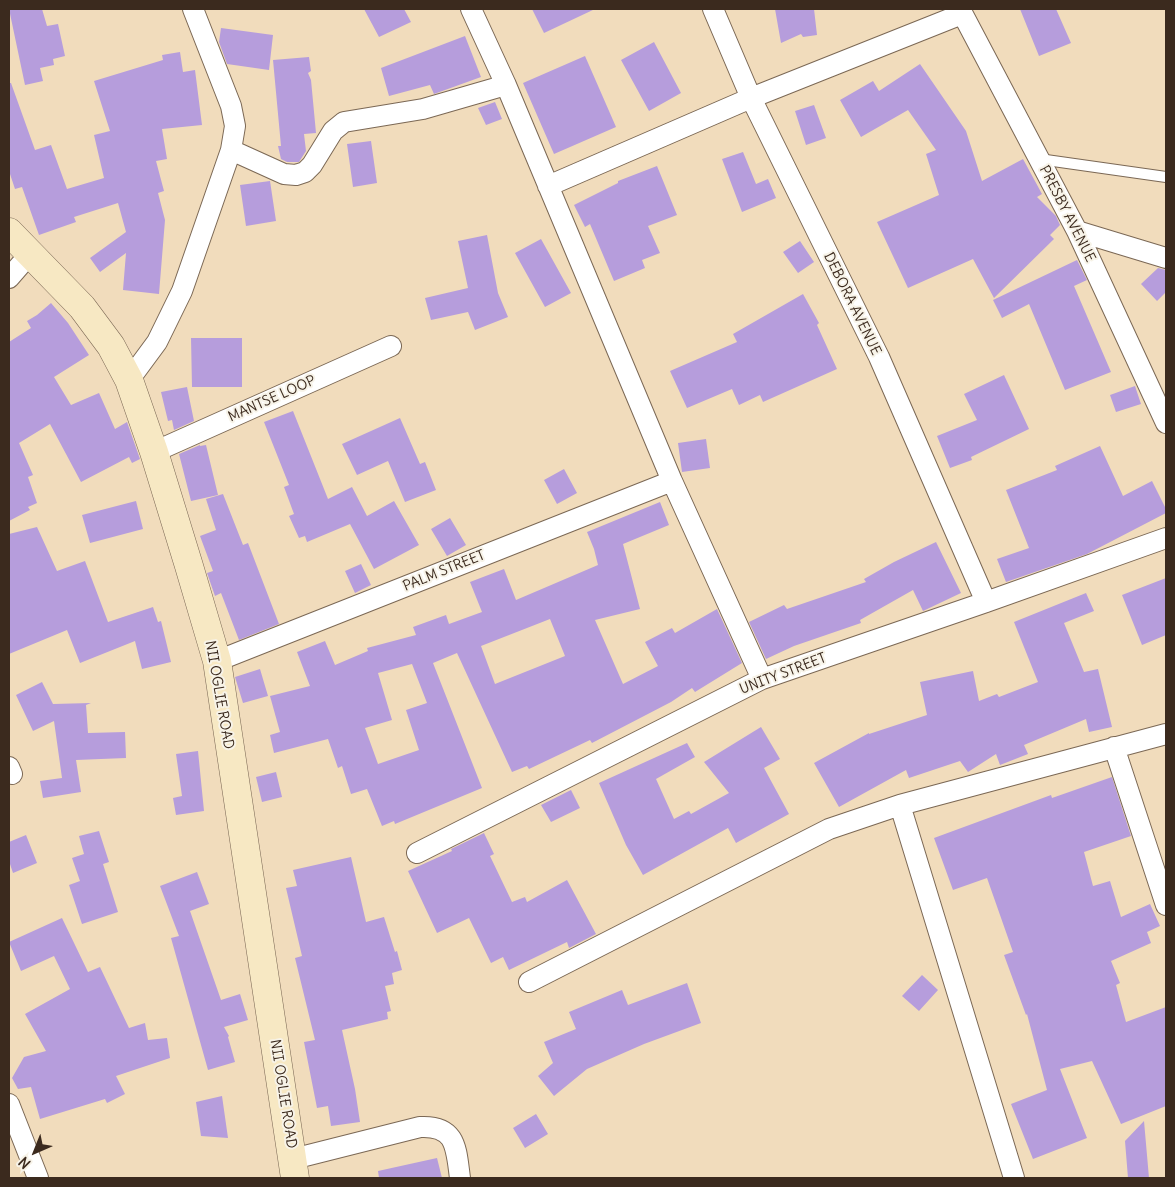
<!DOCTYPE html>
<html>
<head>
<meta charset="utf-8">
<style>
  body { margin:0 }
  #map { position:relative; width:1175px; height:1187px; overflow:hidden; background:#f1dcbc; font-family:Delius,sans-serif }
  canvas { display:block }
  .frame { position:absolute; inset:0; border:10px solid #3b2a1e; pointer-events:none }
  .north { position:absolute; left:10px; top:1127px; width:50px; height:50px; -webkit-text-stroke:4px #f7f3e8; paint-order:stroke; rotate:224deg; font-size:14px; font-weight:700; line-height:20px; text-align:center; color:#3b2a1e }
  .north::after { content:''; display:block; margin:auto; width:18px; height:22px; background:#3b2a1e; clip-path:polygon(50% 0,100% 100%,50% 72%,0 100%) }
</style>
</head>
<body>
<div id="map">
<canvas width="1175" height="1187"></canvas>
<div class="frame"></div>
<div class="north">N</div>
</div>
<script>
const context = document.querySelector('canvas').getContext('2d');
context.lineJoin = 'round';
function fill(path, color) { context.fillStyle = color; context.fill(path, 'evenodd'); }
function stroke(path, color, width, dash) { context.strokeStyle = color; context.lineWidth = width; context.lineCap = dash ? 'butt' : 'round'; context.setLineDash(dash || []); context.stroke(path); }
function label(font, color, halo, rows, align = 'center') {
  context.font = font + ' Delius,sans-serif'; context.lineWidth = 4; context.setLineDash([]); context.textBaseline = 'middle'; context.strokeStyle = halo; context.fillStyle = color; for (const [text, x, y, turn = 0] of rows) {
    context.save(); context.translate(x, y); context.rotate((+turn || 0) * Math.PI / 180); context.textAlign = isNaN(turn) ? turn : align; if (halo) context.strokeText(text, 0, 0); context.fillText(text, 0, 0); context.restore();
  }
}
const building = new Path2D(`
  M 9,9 L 42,9 L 47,26 L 58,24 L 65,56 L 53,59 L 54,65 L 40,68 L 43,81 L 25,85 Z
  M 364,9 L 404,9 L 411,22 L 379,37 Z
  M 532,9 L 595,9 L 544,33 Z
  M 775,9 L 814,9 L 817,35 L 803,37 L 801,34 L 781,43 Z
  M 1020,9 L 1056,9 L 1071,43 L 1039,56 Z
  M 221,28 L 273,35 L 269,70 L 227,64 L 219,42 Z
  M 465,36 L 481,77 L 434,94 L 430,85 L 389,96 L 381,68 Z
  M 654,42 L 681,93 L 649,111 L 621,60 Z
  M 180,52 L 183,72 L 195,70 L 202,125 L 162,129 L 167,159 L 156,161 L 164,191 L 158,193 L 165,220 L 159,294 L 123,290 L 126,253 L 100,272 L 90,258 L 126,232 L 118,203 L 74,217 L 76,222 L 39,235 L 22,187 L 15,189 L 9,171 L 9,83 L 11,83 L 35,150 L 51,145 L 67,189 L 104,178 L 94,135 L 110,131 L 94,81 L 163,60 L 162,55 Z
  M 585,56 L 616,127 L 554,154 L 523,83 Z
  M 309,57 L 311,71 L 308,73 L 311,80 L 316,133 L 304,134 L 306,151 L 299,162 L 287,162 L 281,159 L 278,146 L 281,146 L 273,60 Z
  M 920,64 L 966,131 L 982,181 L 1023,159 L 1042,194 L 1037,197 L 1056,216 L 1060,225 L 1050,235 L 1054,239 L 994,298 L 973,259 L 908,288 L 877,222 L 939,195 L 926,154 L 936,150 L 908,110 L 861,137 L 840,100 L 873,81 L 879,91 Z
  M 495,102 L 502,119 L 486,125 L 478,108 Z
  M 814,105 L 826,138 L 806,145 L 795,111 Z
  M 371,141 L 377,183 L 353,187 L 347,144 Z
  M 743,152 L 756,184 L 768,179 L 776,198 L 742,212 L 722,159 Z
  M 657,166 L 677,215 L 648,226 L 660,253 L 642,260 L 645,268 L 614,281 L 590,224 L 585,227 L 574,205 L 618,183 L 618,181 Z
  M 270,181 L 276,221 L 246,226 L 240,185 Z
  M 487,235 L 498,293 L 508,317 L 475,330 L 468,312 L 431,320 L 425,298 L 468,288 L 458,241 Z
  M 541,239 L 571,293 L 545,307 L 515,253 Z
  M 800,241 L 814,262 L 798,273 L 783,252 Z
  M 1077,260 L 1087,280 L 1074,286 L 1111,372 L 1065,390 L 1029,304 L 1002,318 L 993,300 Z
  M 1158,268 L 1166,270 L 1166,292 L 1157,301 L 1141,284 Z
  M 803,294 L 819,323 L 817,325 L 837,369 L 763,402 L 760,395 L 739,405 L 732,389 L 687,408 L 670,371 L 737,342 L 733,334 Z
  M 51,303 L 68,323 L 89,355 L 54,377 L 71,405 L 99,393 L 115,429 L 127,422 L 140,459 L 132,463 L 129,457 L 81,482 L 50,424 L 19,443 L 33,475 L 28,477 L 37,503 L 28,507 L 30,510 L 9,521 L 9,342 L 31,328 L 27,321 L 37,315 Z
  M 191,338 L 242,338 L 242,387 L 192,387 Z
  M 1004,375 L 1029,429 L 971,457 L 972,460 L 950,468 L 937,436 L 977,420 L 964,394 Z
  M 1135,386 L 1141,404 L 1116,412 L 1110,395 Z
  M 187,387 L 194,421 L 174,430 L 172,420 L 168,421 L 161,392 Z
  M 293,411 L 328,499 L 352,487 L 367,516 L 394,501 L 419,545 L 374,569 L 350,524 L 307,542 L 305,536 L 299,538 L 289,516 L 294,514 L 284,487 L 289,485 L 264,422 Z
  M 400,418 L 420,464 L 425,462 L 436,490 L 405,502 L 388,461 L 357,475 L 342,444 Z
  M 706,439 L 710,468 L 682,472 L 678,443 Z
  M 200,445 L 200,446 L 206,445 L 218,495 L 191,501 L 179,454 Z
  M 1100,446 L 1123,496 L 1152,481 L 1166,509 L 1166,513 L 1087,554 L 1006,582 L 997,559 L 1029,548 L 1006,490 L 1057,470 L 1055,466 Z
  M 564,469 L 577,493 L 557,504 L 544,480 Z
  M 223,494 L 243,545 L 248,543 L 279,624 L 239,640 L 221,593 L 215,596 L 207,573 L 213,571 L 200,536 L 216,530 L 206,499 Z
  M 136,501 L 143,529 L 90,543 L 82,515 Z
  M 660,502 L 669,525 L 623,544 L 640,609 L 595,620 L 623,684 L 658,666 L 645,642 L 672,628 L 675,633 L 717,609 L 742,663 L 695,692 L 692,688 L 671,702 L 592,743 L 590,740 L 529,769 L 527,766 L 512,772 L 457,653 L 433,663 L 482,788 L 395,824 L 394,821 L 382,826 L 367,789 L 351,794 L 342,766 L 338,768 L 328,739 L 274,753 L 270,735 L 280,732 L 270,696 L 310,686 L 297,652 L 325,641 L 335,665 L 368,651 L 367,648 L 416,635 L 413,627 L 446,615 L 449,624 L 482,612 L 470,582 L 504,569 L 516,600 L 598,565 L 594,549 L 587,532 ZM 550,619 L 565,656 L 495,684 L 481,646 ZM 412,664 L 427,703 L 406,710 L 419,750 L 378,764 L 365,728 L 392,720 L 378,673 Z
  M 450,518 L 466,545 L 447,556 L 431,529 Z
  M 37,527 L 57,571 L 85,561 L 108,622 L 153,607 L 158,622 L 161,621 L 171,662 L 142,669 L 135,641 L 80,663 L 67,630 L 9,654 L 9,534 Z
  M 936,542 L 961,593 L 923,611 L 913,590 L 860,620 L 861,623 L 794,646 L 766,659 L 749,622 L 784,605 L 787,609 L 866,582 L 864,579 L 894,562 Z
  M 361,564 L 371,585 L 355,593 L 345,571 Z
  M 1166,578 L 1166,635 L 1142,645 L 1122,595 Z
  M 1086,593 L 1094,611 L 1064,623 L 1084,672 L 1098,669 L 1112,727 L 1089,732 L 1086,719 L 1024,745 L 1028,754 L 1000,765 L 996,754 L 968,772 L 960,761 L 909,778 L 906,770 L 839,807 L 814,763 L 869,733 L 869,734 L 927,715 L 920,682 L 973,671 L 979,701 L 997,694 L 999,697 L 1038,682 L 1014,622 Z
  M 260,669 L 268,696 L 243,703 L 235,677 Z
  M 42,682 L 53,704 L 91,703 L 86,705 L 88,733 L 125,732 L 126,758 L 76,760 L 81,792 L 43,798 L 40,781 L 62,778 L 54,721 L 33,731 L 16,695 Z
  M 761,727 L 780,759 L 764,768 L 789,814 L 736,843 L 728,828 L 643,875 L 626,845 L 599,783 L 687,743 L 695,757 L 656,779 L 674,819 L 689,811 L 691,814 L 729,793 L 704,762 Z
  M 198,751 L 204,811 L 176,815 L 173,798 L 182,796 L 176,754 Z
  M 276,772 L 282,797 L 262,802 L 256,777 Z
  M 1112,777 L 1131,836 L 1084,852 L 1093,886 L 1110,881 L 1121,917 L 1150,904 L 1160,926 L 1147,932 L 1151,943 L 1111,961 L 1120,983 L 1116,985 L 1126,1022 L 1166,1007 L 1166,1106 L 1121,1124 L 1092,1061 L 1060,1069 L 1087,1138 L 1033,1159 L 1011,1104 L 1047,1090 L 1027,1014 L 1026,1015 L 1004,955 L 1013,952 L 987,878 L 953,890 L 934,838 L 1051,795 L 1052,798 Z
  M 571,790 L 580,808 L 551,822 L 541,805 Z
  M 99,831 L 109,862 L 103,864 L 118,912 L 82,924 L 69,885 L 80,881 L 72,858 L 84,854 L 79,836 Z
  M 484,833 L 494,854 L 490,856 L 512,902 L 525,897 L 527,902 L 567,880 L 596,934 L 569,948 L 567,942 L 509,970 L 503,957 L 491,963 L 469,918 L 437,933 L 408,871 L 452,851 L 451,849 Z
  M 26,835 L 37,863 L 13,873 L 9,861 L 9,842 Z
  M 351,857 L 366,922 L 384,917 L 395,952 L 397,951 L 402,970 L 392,973 L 394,984 L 385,986 L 391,1011 L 387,1012 L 388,1019 L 342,1030 L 355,1089 L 360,1122 L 331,1126 L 328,1106 L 317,1108 L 304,1042 L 315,1040 L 295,958 L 302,956 L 286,888 L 297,886 L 293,870 Z
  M 197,872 L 209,904 L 190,911 L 221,1000 L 240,994 L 248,1020 L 224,1027 L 229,1036 L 228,1037 L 235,1062 L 208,1070 L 171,938 L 179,936 L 160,886 Z
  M 62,918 L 88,972 L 100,967 L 129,1028 L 145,1023 L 148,1040 L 167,1038 L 170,1058 L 116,1076 L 125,1094 L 107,1103 L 105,1099 L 40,1119 L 31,1087 L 18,1089 L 12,1078 L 24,1057 L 46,1051 L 25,1014 L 70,989 L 54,956 L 21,971 L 9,942 Z
  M 922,975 L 938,990 L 919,1011 L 902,996 Z
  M 687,983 L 701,1023 L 644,1044 L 587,1069 L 554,1096 L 538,1076 L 553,1063 L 544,1042 L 576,1029 L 569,1012 L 622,990 L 628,1005 Z
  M 222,1096 L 228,1138 L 201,1136 L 196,1102 Z
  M 536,1114 L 548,1134 L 525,1148 L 513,1128 Z
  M 1144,1121 L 1149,1178 L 1128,1178 L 1125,1141 Z
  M 437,1158 L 442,1178 L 379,1178 L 378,1171 Z`);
const lane = new Path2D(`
  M 1039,159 L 1166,177`);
const street = new Path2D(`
  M 471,9 L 506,85 L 672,481 L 762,679
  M 713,9 L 751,98 L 879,357 L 986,602
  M 960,9 L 1077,231 L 1166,423
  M 231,150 L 284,174 L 296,175 L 305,172 L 312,165 L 333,131 L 344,122 L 423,109 L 506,85
  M 548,186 L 751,98 L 962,14
  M 1077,231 L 1166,258
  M 9,278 L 29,255
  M 129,380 L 157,342 L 182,291 L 231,150 L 235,126 L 231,106 L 193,9
  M 154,452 L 391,346
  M 217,661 L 672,481
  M 1114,747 L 1166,905
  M 9,767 L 12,774
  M 900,805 L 1014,1178
  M 417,853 L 762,679 L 986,602 L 1166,538
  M 529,982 L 829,829 L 900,805 L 1166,734
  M 9,1104 L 38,1178
  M 293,1159 L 420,1127 C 457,1125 456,1149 460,1178`);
const secondary = new Path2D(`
  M 9,232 L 82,307 L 111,346 L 129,380 L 154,452 L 189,566 L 217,661 L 295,1178`);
const streetNames = [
  ["PRESBY AVENUE",1067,214,63],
  ["DEBORA AVENUE",852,304,64],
  ["MANTSE LOOP",272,399,-24],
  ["PALM STREET",444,571,-22],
  ["UNITY STREET",783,674,-21],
  ["NII OGLIE ROAD",219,695,80],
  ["NII OGLIE ROAD",283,1094,81]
];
fill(building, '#b69ddc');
stroke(lane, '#7b6855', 12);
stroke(street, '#7b6855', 22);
stroke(secondary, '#7b6855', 29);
stroke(lane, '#fff', 10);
stroke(street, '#fff', 20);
stroke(secondary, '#f7e8c3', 28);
label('14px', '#3b2a1e', '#f7f3e8', streetNames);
</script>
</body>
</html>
